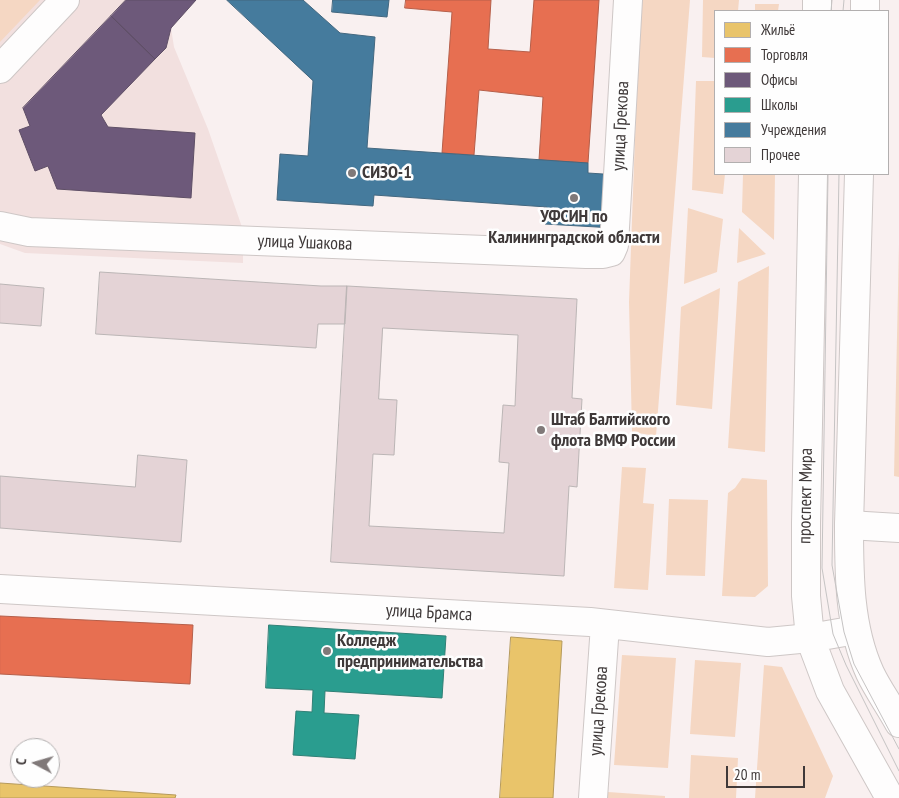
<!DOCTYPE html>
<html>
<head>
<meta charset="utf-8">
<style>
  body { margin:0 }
  #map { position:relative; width:899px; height:798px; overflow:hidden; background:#f9f0f0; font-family:"PT Sans Narrow",sans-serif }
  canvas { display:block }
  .legend { position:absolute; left:714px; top:10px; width:175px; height:165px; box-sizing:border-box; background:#fefefe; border:1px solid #b2afaf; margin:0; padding:6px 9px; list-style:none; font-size:15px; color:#3f3939 }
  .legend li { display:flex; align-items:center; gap:10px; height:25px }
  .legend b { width:25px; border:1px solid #b2afaf }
  .north { position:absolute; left:10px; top:738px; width:50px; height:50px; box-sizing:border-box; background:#fefefe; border:1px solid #b2afaf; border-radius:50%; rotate:276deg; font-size:14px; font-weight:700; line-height:20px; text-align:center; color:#3f3939 }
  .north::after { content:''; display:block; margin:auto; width:18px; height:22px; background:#807979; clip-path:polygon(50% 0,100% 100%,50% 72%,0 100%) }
  .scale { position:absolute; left:726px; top:766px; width:79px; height:22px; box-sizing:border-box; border:2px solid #3f3939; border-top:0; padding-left:6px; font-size:15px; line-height:18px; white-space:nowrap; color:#3f3939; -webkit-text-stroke:4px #fefefe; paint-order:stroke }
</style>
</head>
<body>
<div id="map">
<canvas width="899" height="798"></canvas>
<ul class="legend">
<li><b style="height:14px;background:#e9c46a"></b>Жильё</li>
<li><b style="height:14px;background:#e76f51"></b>Торговля</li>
<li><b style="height:14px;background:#6d597a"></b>Офисы</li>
<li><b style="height:14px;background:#2a9d8f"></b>Школы</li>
<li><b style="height:14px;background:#457b9d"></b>Учреждения</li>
<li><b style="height:14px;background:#e4d3d6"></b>Прочее</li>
</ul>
<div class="north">С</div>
<div class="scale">20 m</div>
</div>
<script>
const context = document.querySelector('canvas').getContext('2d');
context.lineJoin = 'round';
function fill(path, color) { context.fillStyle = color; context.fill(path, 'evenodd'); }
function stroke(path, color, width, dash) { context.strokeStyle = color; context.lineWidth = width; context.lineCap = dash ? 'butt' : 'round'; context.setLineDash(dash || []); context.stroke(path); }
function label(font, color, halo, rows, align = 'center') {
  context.font = font + ' "PT Sans Narrow",sans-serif'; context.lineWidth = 5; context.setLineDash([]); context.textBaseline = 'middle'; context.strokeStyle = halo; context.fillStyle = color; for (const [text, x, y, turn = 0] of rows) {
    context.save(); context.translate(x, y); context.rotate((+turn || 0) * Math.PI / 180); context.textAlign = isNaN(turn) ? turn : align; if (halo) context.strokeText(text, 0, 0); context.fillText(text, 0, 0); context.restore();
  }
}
const built = new Path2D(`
  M 0,0 L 196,0 L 171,28 L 174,47 L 208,129 L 243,230 L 243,263 L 25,253 L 0,244 Z`);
const green = new Path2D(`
  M 0,0 L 40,0 L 0,42 Z
  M 640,0 L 690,0 L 656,436 L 632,432 L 629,302 Z
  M 703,0 L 739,0 L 738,11 L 715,11 L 715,58 L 702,57 Z
  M 755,4 L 779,4 L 778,11 L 755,11 Z
  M 696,81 L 715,81 L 715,174 L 725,174 L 723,194 L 692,190 Z
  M 743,174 L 775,174 L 774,240 L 742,212 Z
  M 688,208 L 723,219 L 717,272 L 684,284 Z
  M 739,228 L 766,254 L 737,263 Z
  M 899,244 L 899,477 L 894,476 Z
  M 769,266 L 765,452 L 728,448 L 738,282 Z
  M 720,288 L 712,409 L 676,405 L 681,307 Z
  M 622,467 L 646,468 L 643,503 L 654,504 L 648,590 L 614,588 Z
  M 742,478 L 767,480 L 768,586 L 755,597 L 722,596 L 728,493 L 735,488 Z
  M 669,499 L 708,500 L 705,576 L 666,575 Z
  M 622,655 L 676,658 L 668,768 L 614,765 Z
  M 695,660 L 741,663 L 735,737 L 690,734 Z
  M 764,665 L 782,667 L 833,776 L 825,798 L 755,798 Z
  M 691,755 L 738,758 L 736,798 L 689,798 Z
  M 608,792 L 665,796 L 665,798 L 608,798 Z`);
const homes = new Path2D(`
  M 511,637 L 562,641 L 553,798 L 500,798 Z
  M 0,783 L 176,795 L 175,798 L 0,798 Z`);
const shops = new Path2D(`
  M 406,0 L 491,0 L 488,49 L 530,52 L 534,0 L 599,0 L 588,163 L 539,160 L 543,97 L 479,90 L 474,155 L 442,153 L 452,12 L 405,8 Z
  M 0,616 L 193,625 L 190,684 L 0,674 Z`);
const offices = new Path2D(`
  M 126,0 L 196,0 L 171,28 L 166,48 L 155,59 L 111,16 Z
  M 111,16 L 155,59 L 101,115 L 108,127 L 195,133 L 191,198 L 57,189 L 48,166 L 35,171 L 19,130 L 30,126 L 23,108 Z`);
const schools = new Path2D(`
  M 269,625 L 446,636 L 442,698 L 325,691 L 324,713 L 359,715 L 355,759 L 293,755 L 296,711 L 312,712 L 313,690 L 266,688 Z`);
const public = new Path2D(`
  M 227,0 L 303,0 L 340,33 L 375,37 L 367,148 L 588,163 L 588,173 L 618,175 L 614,228 L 545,224 L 547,207 L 374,195 L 373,206 L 277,200 L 280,154 L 308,156 L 313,81 Z
  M 333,0 L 389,0 L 387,17 L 332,12 Z`);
const building = new Path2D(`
  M 100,272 L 321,286 L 347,286 L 345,324 L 318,324 L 316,348 L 96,334 Z
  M 0,284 L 44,288 L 41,326 L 0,323 Z
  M 347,286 L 577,299 L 572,398 L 582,399 L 577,487 L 569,486 L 564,576 L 331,562 ZM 383,328 L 518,335 L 515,406 L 503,405 L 499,462 L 509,463 L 504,533 L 369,526 L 373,454 L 394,455 L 397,400 L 379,399 Z
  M 138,455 L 187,460 L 181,542 L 0,528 L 0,476 L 135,487 Z`);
const street = new Path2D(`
  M 0,69 L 65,0
  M 0,226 L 29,232 L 586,254 L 603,254 L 611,252 L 614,245 L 628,0
  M 849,525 L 899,528`);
const secondary = new Path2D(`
  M 0,589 L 590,622 L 768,642 L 810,638
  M 593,798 L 605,625`);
const primary = new Path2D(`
  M 817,11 L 817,0
  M 865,11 L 865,0
  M 813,174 L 806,523 L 806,596 L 810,638 L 830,691 L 890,798
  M 859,174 L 849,525 C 849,574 849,627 870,673 C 878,690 890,706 899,723
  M 810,638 L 856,630`);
const tram = new Path2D(`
  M 831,11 L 832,0
  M 843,11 L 844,0
  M 828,174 L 822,568 L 833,634 L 846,665 L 899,771
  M 839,174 L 832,565 L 844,632 L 854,664 L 899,749`);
const markers = [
  [352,173,5,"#807979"],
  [574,198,5,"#807979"],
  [541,430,5,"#807979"],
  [327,651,5,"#807979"]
];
const streetNames = [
  ["улица Грекова",621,126,-87],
  ["улица Ушакова",305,243,2],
  ["проспект Мира",806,496,-89],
  ["улица Брамса",429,613,3],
  ["улица Грекова",599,711,-86]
];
const poiNames = [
  ["СИЗО-1",362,173],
  ["УФСИН по",574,217,"center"],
  ["Калининградской области",574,238,"center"],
  ["Штаб Балтийского",551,420],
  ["флота ВМФ России",551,441],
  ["Колледж",337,641],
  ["предпринимательства",337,662]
];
fill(built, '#f2e0df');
fill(green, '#f5d7c3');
fill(homes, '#e9c46a');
stroke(homes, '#b69a5b', 1);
fill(shops, '#e76f51');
stroke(shops, '#b55f4a', 1);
fill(offices, '#6d597a');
stroke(offices, '#5f4f66', 1);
fill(schools, '#2a9d8f');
stroke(schools, '#307f75', 1);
fill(public, '#457b9d');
stroke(public, '#43677f', 1);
fill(building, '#e4d3d6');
stroke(building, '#bbb5b5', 1);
stroke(street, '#cec7c6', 30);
stroke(secondary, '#cec7c6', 30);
stroke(primary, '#cec7c6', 30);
stroke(street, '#fefdfd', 28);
stroke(secondary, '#fefdfd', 28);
stroke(primary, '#fefdfd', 28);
stroke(tram, '#c5c3c3', 1);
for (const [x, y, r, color] of markers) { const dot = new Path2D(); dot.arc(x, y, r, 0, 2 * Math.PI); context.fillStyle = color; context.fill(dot); stroke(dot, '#fefefe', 2); }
label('18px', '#3f3939', '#fefefe', streetNames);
label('bold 18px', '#3f3939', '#fefefe', poiNames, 'left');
</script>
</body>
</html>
